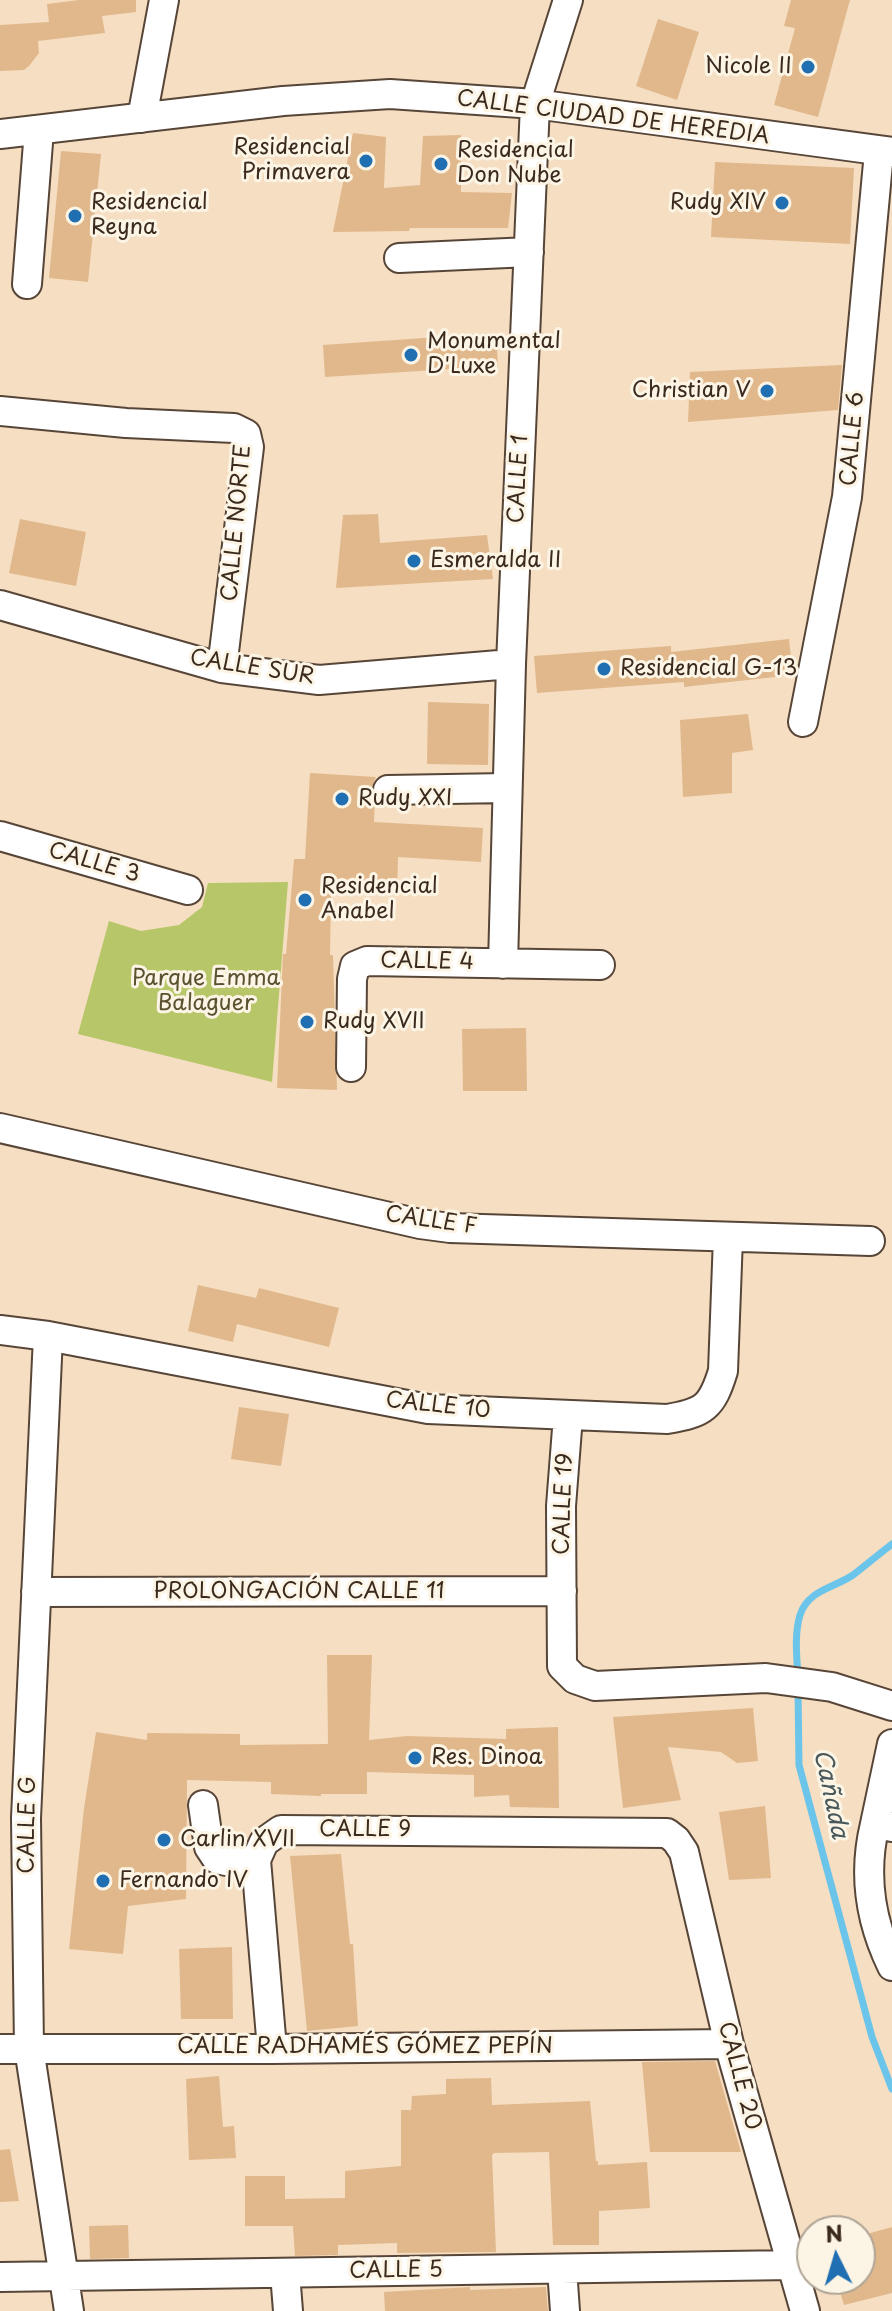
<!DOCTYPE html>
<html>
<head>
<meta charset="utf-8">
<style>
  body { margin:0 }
  #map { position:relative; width:892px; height:2311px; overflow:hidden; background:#f5dec2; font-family:"Playpen Sans",sans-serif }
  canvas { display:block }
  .north { position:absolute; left:796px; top:2215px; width:80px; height:80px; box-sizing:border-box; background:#fcf5e5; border:2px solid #afa495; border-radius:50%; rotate:355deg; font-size:22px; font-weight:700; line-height:32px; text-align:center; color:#3b2a1e }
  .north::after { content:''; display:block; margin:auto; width:28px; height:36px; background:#1f6fb2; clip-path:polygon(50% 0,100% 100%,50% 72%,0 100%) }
</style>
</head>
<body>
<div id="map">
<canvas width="892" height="2311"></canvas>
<div class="north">N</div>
</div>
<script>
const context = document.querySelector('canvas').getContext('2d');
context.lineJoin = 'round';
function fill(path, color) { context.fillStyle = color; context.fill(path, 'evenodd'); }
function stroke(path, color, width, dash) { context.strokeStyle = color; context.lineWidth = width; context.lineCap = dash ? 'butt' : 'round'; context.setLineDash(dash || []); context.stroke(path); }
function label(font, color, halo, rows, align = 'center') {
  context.font = font + ' "Playpen Sans",sans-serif'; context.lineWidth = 6; context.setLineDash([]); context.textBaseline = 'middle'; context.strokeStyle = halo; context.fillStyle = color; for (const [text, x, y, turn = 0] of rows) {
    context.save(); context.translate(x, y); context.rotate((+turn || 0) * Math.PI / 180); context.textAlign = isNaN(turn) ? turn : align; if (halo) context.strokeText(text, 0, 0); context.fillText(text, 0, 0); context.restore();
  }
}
const green = new Path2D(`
  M 288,882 L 272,1082 L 78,1034 L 109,921 L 141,931 L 179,925 L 202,907 L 208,883 Z`);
const stream = new Path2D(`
  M 798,1678 C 797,1658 794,1635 800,1615 C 808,1590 834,1588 853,1575 C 866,1565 879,1554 892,1544
  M 798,1690 L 799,1765 L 872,2037 L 892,2089`);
const building = new Path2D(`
  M 79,0 L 136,0 L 136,12 L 102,16 L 105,33 L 38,41 L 39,53 L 29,66 L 24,70 L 0,71 L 0,25 L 49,22 L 47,4 Z
  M 791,0 L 850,0 L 818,117 L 774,105 L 795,28 L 784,26 Z
  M 658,19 L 699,32 L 677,100 L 636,86 Z
  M 353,133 L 386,137 L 384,188 L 420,185 L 423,136 L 461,135 L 461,192 L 512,193 L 508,228 L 410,228 L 409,231 L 333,232 Z
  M 61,151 L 101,154 L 88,282 L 49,278 Z
  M 715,162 L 854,168 L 850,244 L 711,237 Z
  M 496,333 L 498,366 L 325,377 L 323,345 Z
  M 842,365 L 838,410 L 688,422 L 690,372 Z
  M 378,514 L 380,543 L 487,535 L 493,579 L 336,588 L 343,515 Z
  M 20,519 L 86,532 L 76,586 L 9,573 Z
  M 789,639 L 793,675 L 684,687 L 684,682 L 537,693 L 534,656 L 671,646 L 671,652 Z
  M 428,702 L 489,704 L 488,765 L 427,764 Z
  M 748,714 L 753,750 L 732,753 L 732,793 L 683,797 L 680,720 Z
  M 310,773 L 376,777 L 371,790 L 375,800 L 374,822 L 483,828 L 481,862 L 398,857 L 397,893 L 331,894 L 330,955 L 333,955 L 337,1090 L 277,1088 L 283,954 L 286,954 L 294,859 L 305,859 Z
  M 526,1028 L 527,1091 L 463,1091 L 462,1029 Z
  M 198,1285 L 256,1298 L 259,1288 L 339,1308 L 329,1347 L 237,1324 L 233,1342 L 188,1331 Z
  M 239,1407 L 289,1414 L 281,1466 L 231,1459 Z
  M 327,1655 L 372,1655 L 369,1740 L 407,1736 L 506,1739 L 506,1729 L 558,1727 L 559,1808 L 510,1807 L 509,1795 L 474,1797 L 474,1775 L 367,1772 L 367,1794 L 321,1794 L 321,1796 L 271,1794 L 271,1782 L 187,1780 L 186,1899 L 128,1906 L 123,1954 L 69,1949 L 84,1808 L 96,1732 L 147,1740 L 147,1733 L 240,1734 L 240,1745 L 328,1744 Z
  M 753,1708 L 758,1761 L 737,1763 L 721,1752 L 668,1747 L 681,1800 L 623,1808 L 613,1717 Z
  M 765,1806 L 771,1878 L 729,1880 L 719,1812 Z
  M 341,1854 L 350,1944 L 353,1944 L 358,2026 L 307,2031 L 290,1856 Z
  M 232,1947 L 233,2019 L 181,2019 L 179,1949 Z
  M 715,2061 L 741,2152 L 650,2152 L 642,2062 Z
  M 219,2076 L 223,2127 L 234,2126 L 236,2158 L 189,2160 L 186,2079 Z
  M 491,2078 L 492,2105 L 590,2101 L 596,2161 L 598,2161 L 598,2165 L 647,2162 L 650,2208 L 599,2211 L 599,2245 L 553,2245 L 549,2152 L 494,2153 L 492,2155 L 496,2252 L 397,2253 L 397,2243 L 338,2245 L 338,2255 L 295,2256 L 293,2226 L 245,2226 L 245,2176 L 285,2176 L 285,2199 L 345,2198 L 345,2171 L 401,2166 L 401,2110 L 411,2110 L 412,2096 L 446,2094 L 446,2079 Z
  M 10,2149 L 19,2201 L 0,2202 L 0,2150 Z
  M 128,2225 L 129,2258 L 90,2259 L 89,2226 Z
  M 892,2227 L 892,2293 L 844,2305 L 836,2279 L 860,2279 L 860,2236 Z
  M 470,2287 L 470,2290 L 546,2287 L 548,2311 L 385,2311 L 384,2292 Z`);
const minor = new Path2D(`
  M 142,118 L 164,0
  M 0,134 L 283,101 L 390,94 L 535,104 L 892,152
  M 399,258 L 529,252
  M 27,284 L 39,130
  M 0,411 L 126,423 L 234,428 L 246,434 L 249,447 L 222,668
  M 0,605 L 222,668 L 319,680 L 511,664
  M 803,722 L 847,497 L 879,152
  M 388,790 L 507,788
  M 0,836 L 188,890
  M 503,964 L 511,664 L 535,104 L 568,0
  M 351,1067 L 352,979 L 355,966 L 367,961 L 600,965
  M 0,1128 L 420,1224 L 450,1228 L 870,1241
  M 0,1330 L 48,1336 L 428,1409 L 667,1419 C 704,1413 712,1407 723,1371 L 728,1237
  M 48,1336 L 26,1818 L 29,2048 L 69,2311
  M 568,1416 L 561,1506 L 562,1666 L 575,1679 L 595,1686 L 766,1678 L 832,1687 L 892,1706
  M 36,1592 L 562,1591
  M 892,1744 L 875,1824 L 892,1827
  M 203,1805 L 209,1847 L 217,1859 L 226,1861 L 256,1860
  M 875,1824 C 863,1873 870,1921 892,1966
  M 0,2049 L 272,2049 L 729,2044
  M 272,2049 L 256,1860 L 264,1842 L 281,1830 L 667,1833 L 676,1840 L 684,1852 L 729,2044 L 805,2311
  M 562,2269 L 565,2311
  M 285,2273 L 288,2311
  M 0,2277 L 792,2265`);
const markers = [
  [808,67,8,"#1f6fb2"],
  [366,161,8,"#1f6fb2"],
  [441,164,8,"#1f6fb2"],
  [782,203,8,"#1f6fb2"],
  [75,216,8,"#1f6fb2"],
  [411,355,8,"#1f6fb2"],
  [767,391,8,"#1f6fb2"],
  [414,561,8,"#1f6fb2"],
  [604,669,8,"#1f6fb2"],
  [342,799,8,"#1f6fb2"],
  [305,900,8,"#1f6fb2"],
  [307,1022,8,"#1f6fb2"],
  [415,1758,8,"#1f6fb2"],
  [164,1840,8,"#1f6fb2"],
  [103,1881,8,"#1f6fb2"]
];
const poiNames = [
  ["Nicole II",792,67,"right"],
  ["Residencial",350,148,"right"],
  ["Primavera",350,173,"right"],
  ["Residencial",457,151],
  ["Don Nube",457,176],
  ["Residencial",91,203],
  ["Reyna",91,228],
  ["Rudy XIV",766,203,"right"],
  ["Monumental",427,342],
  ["D'Luxe",427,367],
  ["Christian V",751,391,"right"],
  ["Esmeralda II",430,561],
  ["Residencial G-13",620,669],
  ["Rudy XXI",358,799],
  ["Residencial",321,887],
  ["Anabel",321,912],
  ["Rudy XVII",323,1022],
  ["Res. Dinoa",431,1758],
  ["Carlin XVII",180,1840],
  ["Fernando IV",119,1881]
];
const streetNames = [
  ["CALLE CIUDAD DE HEREDIA",613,118,7],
  ["CALLE 6",853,439,-85],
  ["CALLE 1",519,479,-87],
  ["CALLE NORTE",237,523,-85],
  ["CALLE SUR",252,668,9],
  ["CALLE 3",94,863,16],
  ["CALLE 4",427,962,1],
  ["CALLE F",431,1221,8],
  ["CALLE 10",438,1406,6],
  ["CALLE 19",564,1504,-88],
  ["PROLONGACIÓN CALLE 11",299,1592],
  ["CALLE G",28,1825,-89],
  ["CALLE 9",365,1830],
  ["CALLE RADHAMÉS GÓMEZ PEPÍN",365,2047],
  ["CALLE 20",739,2076,75],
  ["CALLE 5",396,2271,-1]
];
const parkNames = [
  ["Parque Emma",206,979],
  ["Balaguer",206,1004]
];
const waterNames = [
  ["Cañada",830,1794,78]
];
fill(green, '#b7c668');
stroke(stream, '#6bc4e9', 7);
fill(building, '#e1b88c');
stroke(minor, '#574537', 32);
stroke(minor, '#fff', 28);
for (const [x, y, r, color] of markers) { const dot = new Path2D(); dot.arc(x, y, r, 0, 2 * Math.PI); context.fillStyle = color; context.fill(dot); stroke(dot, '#fcf5e5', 3); }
label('22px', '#3b2a1e', '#fcf5e5', poiNames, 'left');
label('22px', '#3b2a1e', '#fcf5e5', streetNames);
label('22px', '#5a5130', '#fcf5e5', parkNames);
label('italic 24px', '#49585b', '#fcf5e5', waterNames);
</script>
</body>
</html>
